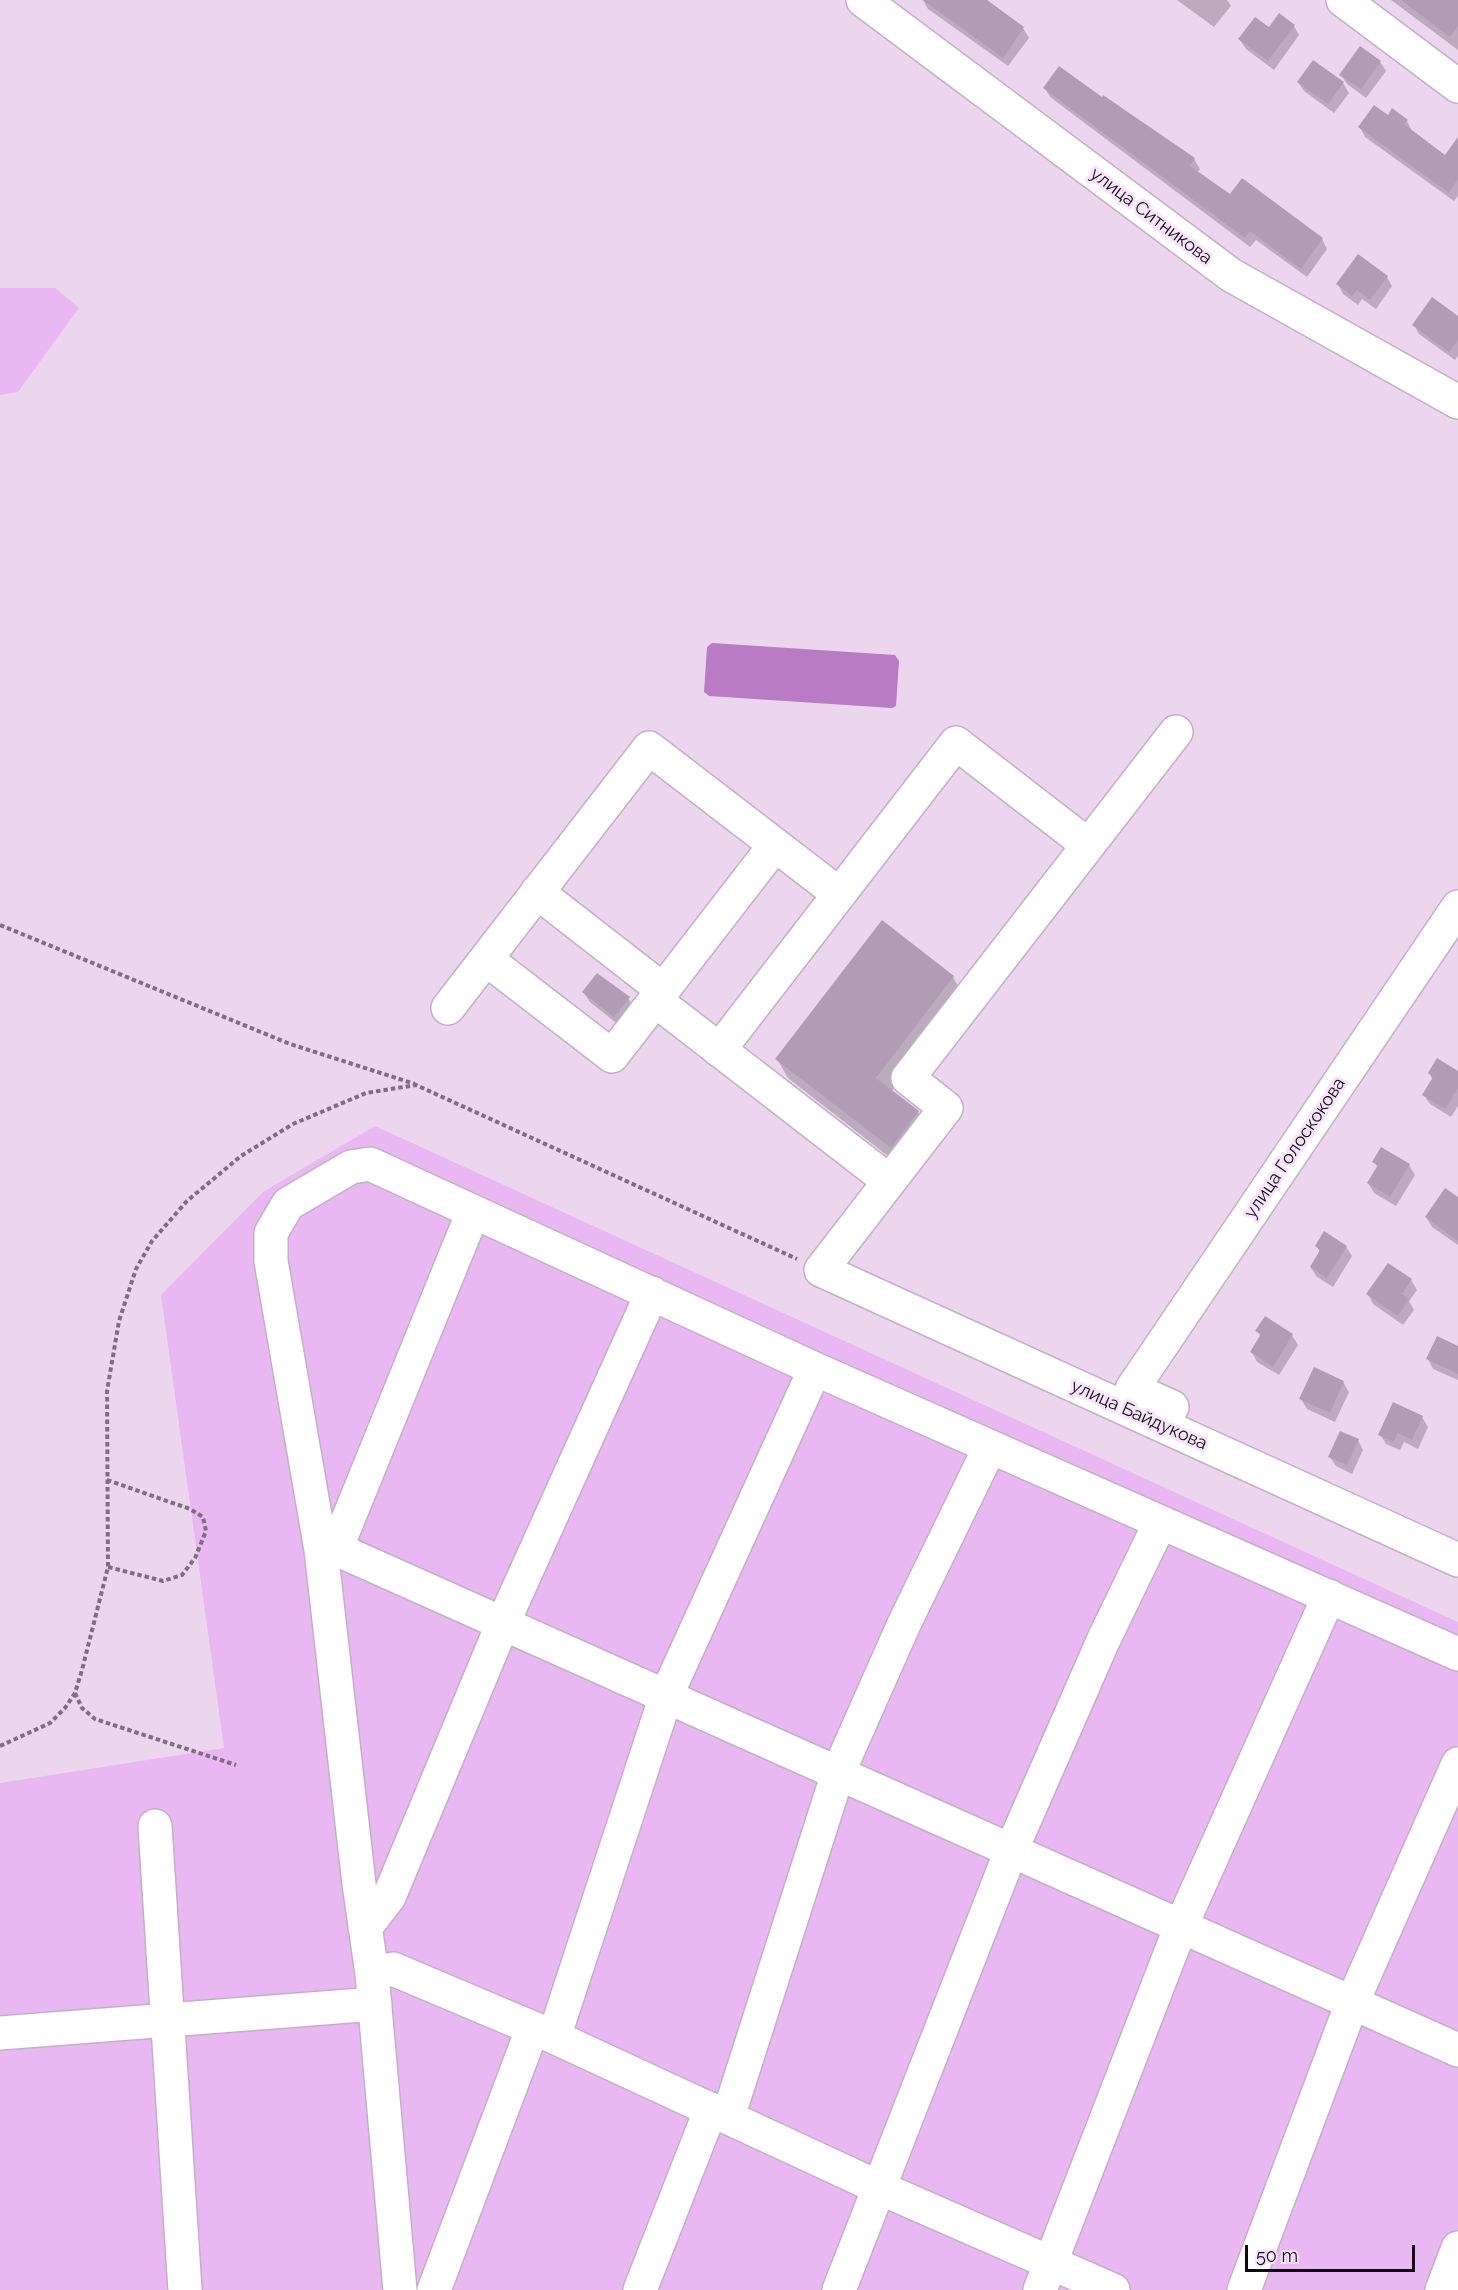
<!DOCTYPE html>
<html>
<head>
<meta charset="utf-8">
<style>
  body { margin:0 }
  #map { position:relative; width:1458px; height:2290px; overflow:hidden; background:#ebd6ee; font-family:Raleway,sans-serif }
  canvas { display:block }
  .scale { position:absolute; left:1245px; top:2245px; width:170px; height:27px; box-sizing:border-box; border:3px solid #110a12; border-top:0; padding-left:8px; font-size:18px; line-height:21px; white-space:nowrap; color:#110a12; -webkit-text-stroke:4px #f8e4fc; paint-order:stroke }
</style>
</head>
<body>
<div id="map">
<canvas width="1458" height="2290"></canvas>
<div class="scale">50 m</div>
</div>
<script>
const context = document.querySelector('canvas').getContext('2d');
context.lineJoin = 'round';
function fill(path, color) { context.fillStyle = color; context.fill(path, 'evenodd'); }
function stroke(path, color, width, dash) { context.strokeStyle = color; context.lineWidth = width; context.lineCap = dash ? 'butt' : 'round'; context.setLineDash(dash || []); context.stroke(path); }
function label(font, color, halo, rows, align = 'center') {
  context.font = font + ' Raleway,sans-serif'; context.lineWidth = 6; context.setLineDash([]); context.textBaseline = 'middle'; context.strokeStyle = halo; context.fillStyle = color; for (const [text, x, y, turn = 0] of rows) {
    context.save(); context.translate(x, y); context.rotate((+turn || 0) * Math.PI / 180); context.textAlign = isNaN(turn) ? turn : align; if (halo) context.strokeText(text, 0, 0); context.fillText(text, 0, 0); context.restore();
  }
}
const green = new Path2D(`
  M 0,288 L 55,288 L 79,308 L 18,392 L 0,395 Z
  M 375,1126 L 1458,1622 L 1458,2290 L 0,2290 L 0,1783 L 224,1748 L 161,1295 L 263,1192 Z`);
const water = new Path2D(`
  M 712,643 L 895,655 L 899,661 L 896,706 L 892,708 L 709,696 L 704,692 L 707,647 Z`);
const shadow = new Path2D(`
  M 923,0 L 987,0 L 1023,28 L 1029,38 L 1008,66 L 928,9 Z
  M 1177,0 L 1227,0 L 1231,6 L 1214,27 Z
  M 1391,0 L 1458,0 L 1458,50 Z
  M 1294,26 L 1299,35 L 1274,70 L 1246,49 L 1240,40 L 1269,29 Z
  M 1313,62 L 1343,83 L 1349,93 L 1334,113 L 1304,91 L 1298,82 Z
  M 1380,62 L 1386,71 L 1366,98 L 1347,84 L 1341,75 Z
  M 1045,88 L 1102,100 L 1194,159 L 1200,169 L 1197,173 L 1230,196 L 1322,239 L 1327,249 L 1307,277 L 1256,240 L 1250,247 L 1050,97 Z
  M 1388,117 L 1407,121 L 1412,131 L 1445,157 L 1458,152 L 1458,196 L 1454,201 L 1365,137 L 1360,127 Z
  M 1387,277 L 1392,286 L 1376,309 L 1362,299 L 1358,305 L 1343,294 L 1338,284 Z
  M 1458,318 L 1458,356 L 1455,360 L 1419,334 L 1414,325 Z
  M 953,977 L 964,997 L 891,1092 L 918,1112 L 929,1132 L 902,1167 L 788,1078 L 777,1059 Z
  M 584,993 L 628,998 L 634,1008 L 620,1026 L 590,1002 Z
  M 1429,1073 L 1458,1073 L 1458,1106 L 1451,1117 L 1430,1104 L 1424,1095 L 1433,1080 Z
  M 1374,1162 L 1409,1165 L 1415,1175 L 1396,1206 L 1374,1193 L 1368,1183 L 1378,1168 Z
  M 1458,1199 L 1458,1245 L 1432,1227 L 1426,1217 Z
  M 1317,1246 L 1346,1247 L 1352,1256 L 1333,1287 L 1317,1277 L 1311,1268 L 1320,1253 Z
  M 1388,1265 L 1411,1280 L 1417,1290 L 1409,1301 L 1414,1310 L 1403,1325 L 1373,1304 L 1368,1294 Z
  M 1257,1331 L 1292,1335 L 1298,1345 L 1279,1375 L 1257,1362 L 1252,1352 L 1261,1337 Z
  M 1458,1347 L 1458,1380 L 1433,1369 L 1428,1359 Z
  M 1343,1382 L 1349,1392 L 1335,1422 L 1307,1409 L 1301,1399 Z
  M 1422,1417 L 1428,1427 L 1418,1449 L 1404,1442 L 1400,1450 L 1386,1444 L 1380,1434 Z
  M 1358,1440 L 1363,1450 L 1352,1474 L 1336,1466 L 1330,1457 Z`);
const building = new Path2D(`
  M 923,0 L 987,0 L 1024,27 L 1003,58 Z
  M 1401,0 L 1458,0 L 1458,26 L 1450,37 Z
  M 1279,13 L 1295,25 L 1268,61 L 1238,39 L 1255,17 L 1269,27 Z
  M 1360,46 L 1381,61 L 1361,89 L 1339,75 Z
  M 1313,60 L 1344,82 L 1328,104 L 1297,82 Z
  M 1059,66 L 1102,97 L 1103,95 L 1195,158 L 1190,166 L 1230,194 L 1242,178 L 1323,238 L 1301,269 L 1250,231 L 1245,238 L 1043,88 Z
  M 1374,105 L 1388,115 L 1392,108 L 1408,120 L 1404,124 L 1445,155 L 1458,137 L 1458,179 L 1449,193 L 1358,127 Z
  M 1358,254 L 1388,276 L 1370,300 L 1357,290 L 1352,296 L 1336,284 Z
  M 1432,297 L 1458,316 L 1458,340 L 1449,352 L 1412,325 Z
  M 882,920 L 954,976 L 876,1078 L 919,1111 L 891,1148 L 775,1059 Z
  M 597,973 L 630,997 L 614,1017 L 582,992 Z
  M 1437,1058 L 1458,1071 L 1458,1088 L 1445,1109 L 1422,1095 L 1433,1077 L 1428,1073 Z
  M 1381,1147 L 1410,1164 L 1390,1197 L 1367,1183 L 1378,1165 L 1372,1162 Z
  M 1445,1188 L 1458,1197 L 1458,1241 L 1425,1217 Z
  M 1324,1231 L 1347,1246 L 1327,1278 L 1310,1267 L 1320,1250 L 1315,1246 Z
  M 1388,1263 L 1412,1279 L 1402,1294 L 1409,1299 L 1398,1316 L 1366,1294 Z
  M 1265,1316 L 1293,1334 L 1273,1367 L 1250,1352 L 1261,1334 L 1255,1331 Z
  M 1437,1336 L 1458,1346 L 1458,1374 L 1426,1359 Z
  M 1314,1367 L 1344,1381 L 1330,1413 L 1299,1399 Z
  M 1393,1402 L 1423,1416 L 1412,1440 L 1398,1433 L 1394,1442 L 1378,1435 Z
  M 1340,1431 L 1359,1439 L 1347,1465 L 1328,1457 Z`);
const path = new Path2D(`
  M 0,925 L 290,1044 L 415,1084
  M 107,1480 L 190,1509 L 203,1517 L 206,1531 L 195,1558 L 182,1575 L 163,1581 L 108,1567
  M 75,1693 L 82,1708 L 95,1719 L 236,1765
  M 0,1746 L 50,1723 L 65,1708 L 75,1693 L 82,1670 L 108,1567 L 107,1391 L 119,1321 L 136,1269 L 152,1241 L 187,1201 L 241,1156 L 293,1124 L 366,1093 L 416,1085 L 797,1259`);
const minor = new Path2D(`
  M 863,0 L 1231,275 L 1458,402
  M 1343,0 L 1458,86
  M 1176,732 L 908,1078 L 946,1108 L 821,1270 L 1458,1560
  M 537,892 L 663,990
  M 486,959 L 612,1056 L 775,845
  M 655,1000 L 889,1181
  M 448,1008 L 649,748 L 839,894
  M 719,1050 L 956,743 L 1088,845
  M 1172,1407 L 1132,1389 L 1458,907
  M 336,1549 L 473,1212
  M 321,1550 L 336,1549 L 1458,2050
  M 155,1826 L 185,2290
  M 365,1928 L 389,1897 L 503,1623 L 652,1293
  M 372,1974 L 393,1969 L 554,2037 L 880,2188 L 1113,2290
  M 0,2033 L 375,2004
  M 554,2037 L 666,1696 L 815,1369
  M 728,2117 L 838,1773 L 904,1624 L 990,1447
  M 400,2290 L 372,1974 L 359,1884 L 321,1550 L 271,1261 L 271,1233 L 288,1204 L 351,1167 L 370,1164 L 815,1369 L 1458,1654
  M 434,2290 L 532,2030
  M 640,2290 L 711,2109
  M 839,2290 L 1011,1851 L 1103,1641 L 1160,1523
  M 1040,2290 L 1181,1926 L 1329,1596
  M 1244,2290 L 1352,2003 L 1458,1764
  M 1442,2290 L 1458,2248`);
const streetNames = [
  ["улица Ситникова",1151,216,37],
  ["улица Голоскокова",1295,1148,-56],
  ["улица Байдукова",1139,1415,24]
];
fill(green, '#e9b8f2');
fill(water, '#b87bc4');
fill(shadow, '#0003');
fill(building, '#b09db4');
stroke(minor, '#c3b0c7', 36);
stroke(path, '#7d6f7f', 4, [4.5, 3]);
stroke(minor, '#fff', 33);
label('18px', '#110a12', '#f8e4fc', streetNames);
</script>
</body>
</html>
